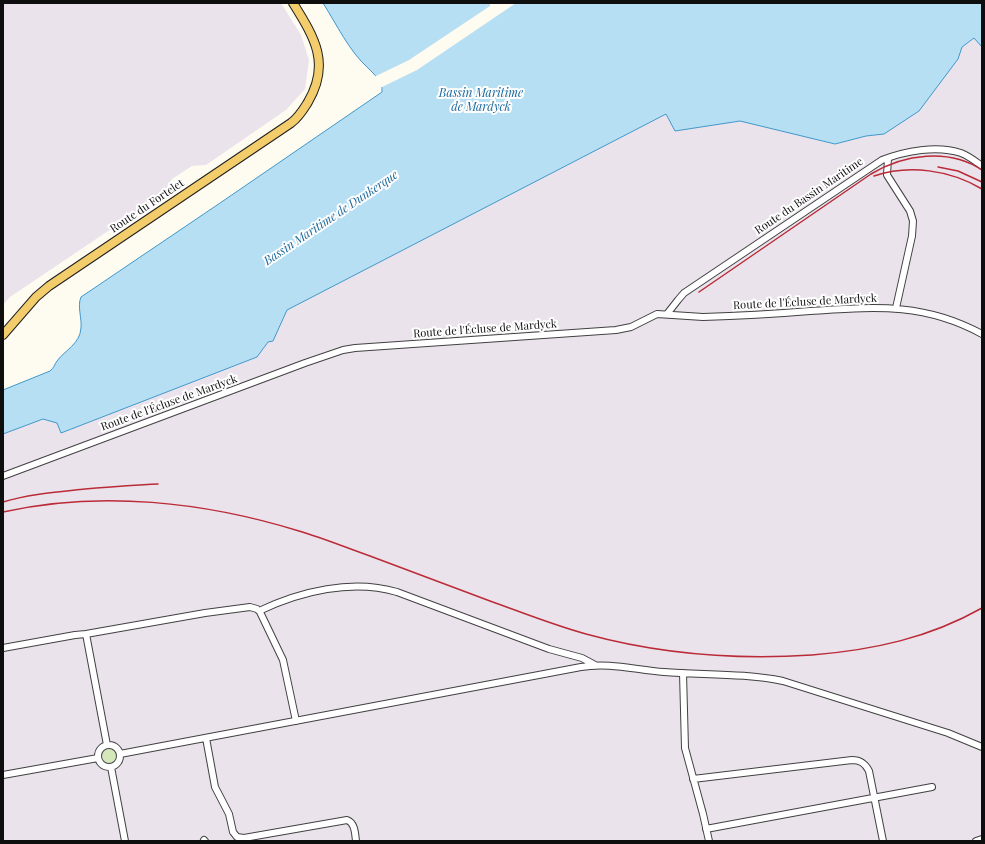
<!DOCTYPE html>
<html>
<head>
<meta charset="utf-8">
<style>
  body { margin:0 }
  #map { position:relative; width:985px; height:844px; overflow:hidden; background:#fefbf0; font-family:"Playfair Display",serif }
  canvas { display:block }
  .frame { position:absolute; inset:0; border:4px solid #0e0e0e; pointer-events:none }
</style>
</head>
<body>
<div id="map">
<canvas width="985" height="844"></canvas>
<div class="frame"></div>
</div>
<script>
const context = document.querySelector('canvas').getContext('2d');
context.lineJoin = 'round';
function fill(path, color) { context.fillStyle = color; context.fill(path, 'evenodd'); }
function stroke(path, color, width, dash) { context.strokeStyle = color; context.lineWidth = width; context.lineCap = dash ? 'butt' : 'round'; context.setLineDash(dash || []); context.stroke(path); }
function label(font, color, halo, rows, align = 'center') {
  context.font = font + ' "Playfair Display",serif'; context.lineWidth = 4; context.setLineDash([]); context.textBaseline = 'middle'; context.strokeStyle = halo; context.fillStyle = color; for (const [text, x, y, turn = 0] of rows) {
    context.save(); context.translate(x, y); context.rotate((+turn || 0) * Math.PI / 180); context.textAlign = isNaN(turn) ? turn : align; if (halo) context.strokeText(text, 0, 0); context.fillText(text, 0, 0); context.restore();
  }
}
const industrial = new Path2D(`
  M 3,3 L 281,3 L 301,35 L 309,60 L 305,89 L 286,110 L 206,165 L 192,166 L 172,179 L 163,194 L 10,297 L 3,305 Z
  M 974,38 L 982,47 L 982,841 L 3,841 L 3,434 L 43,419 L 57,423 L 61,433 L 257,357 L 268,342 L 273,341 L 287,310 L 666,114 L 675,131 L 740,121 L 835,144 L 866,136 L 884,134 L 958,59 L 962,47 Z`);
const green = new Path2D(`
  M102 756a7 7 0 1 1 14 0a7 7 0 1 1-14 0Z`);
const water = new Path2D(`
  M 323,3 L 982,3 L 982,47 L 974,38 L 962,47 L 958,59 L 919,111 L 884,134 L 866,136 L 835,144 L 740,121 L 675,131 L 666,114 L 287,310 L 273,341 L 268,342 L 257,357 L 61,433 L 57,423 L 43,419 L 3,434 L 3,390 L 50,371 C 54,368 54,365 57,361 C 65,350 80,344 81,328 C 82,318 77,306 81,297 L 223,201 L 382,92 C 383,82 374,74 368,68 C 349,51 337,25 323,3 Z`);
const pier = new Path2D(`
  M 490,3 L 516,3 L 417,70 L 380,88 L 374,77 L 409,60 L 490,6 Z`);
const minor = new Path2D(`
  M 888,158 L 887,175 L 910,211 L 913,221 L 912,236 L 896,308
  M 667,314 L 678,300 L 684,293 L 882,160 C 905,151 937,145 961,153 C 969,156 975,161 982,166
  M 3,476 L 305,363 L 343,350 L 355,348 L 616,330 L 631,327 L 657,314 L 703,317 C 739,316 774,314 810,311 C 874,307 923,302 982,334
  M 259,611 C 301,591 352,579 397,592 L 549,649 L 582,658 L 595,665
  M 3,648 L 75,635 L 86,634
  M 683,673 L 685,748 L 703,814 L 709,841
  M 206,738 L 215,787 L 229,814 L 233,832 L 237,837 L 244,838 L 347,820 C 355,823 355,833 356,841
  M98 756a11 11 0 1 1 22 0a11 11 0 1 1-22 0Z
  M 107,745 L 86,634 L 205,613 L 250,607 L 257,609 L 260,612 L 283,660 L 296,721
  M 120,754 L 581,667 C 609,662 636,670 664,672 C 703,675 744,673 783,681 L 948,733 L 982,747
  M 111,767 L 125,841
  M 3,775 L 98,758
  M 693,779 L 852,760 C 860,760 865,763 869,771 L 883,841
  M 706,829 L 932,787
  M 204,840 L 205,841
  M 976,841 L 982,839`);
const major = new Path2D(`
  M 3,335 L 36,297 L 49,286 L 291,123 C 299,117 303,110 308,102 C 331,63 314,37 293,3`);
const rail = new Path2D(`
  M 938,167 L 958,171 L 982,182
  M 874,176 C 909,164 950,170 982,189
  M 699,292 L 871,174 C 904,154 949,148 982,170
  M 3,502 C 29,494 57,492 85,489 C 109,487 134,485 158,484
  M 3,512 C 100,490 205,502 299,531 C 323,538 347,548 370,556 C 410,571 450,586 490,601 C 521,612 553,625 586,634 C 659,654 736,660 812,655 C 873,650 929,638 982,608`);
const streetNames = [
  ["Route du Bassin Maritime",809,196,-34],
  ["Route du Fortelet",147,206,-34],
  ["Route de l'Écluse de Mardyck",805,302,-3],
  ["Route de l'Écluse de Mardyck",485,329,-4],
  ["Route de l'Écluse de Mardyck",169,403,-20]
];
const waterNames = [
  ["Bassin Maritime",481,93],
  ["de Mardyck",481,107],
  ["Bassin Maritime de Dunkerque",331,218,-34]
];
fill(industrial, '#ebe3ec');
fill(green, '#d4e8ba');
fill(water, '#b6dff4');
stroke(water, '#4097c9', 1);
fill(pier, '#fefbf0');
stroke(minor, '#414141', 8);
stroke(major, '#1f1f1f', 10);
stroke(minor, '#fff', 6);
stroke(major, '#f3cd6b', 8);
stroke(rail, '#ba2b37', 1.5);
label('11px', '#0e0e0e', '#fff', streetNames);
label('italic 12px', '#1b689c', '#fff', waterNames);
</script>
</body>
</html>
